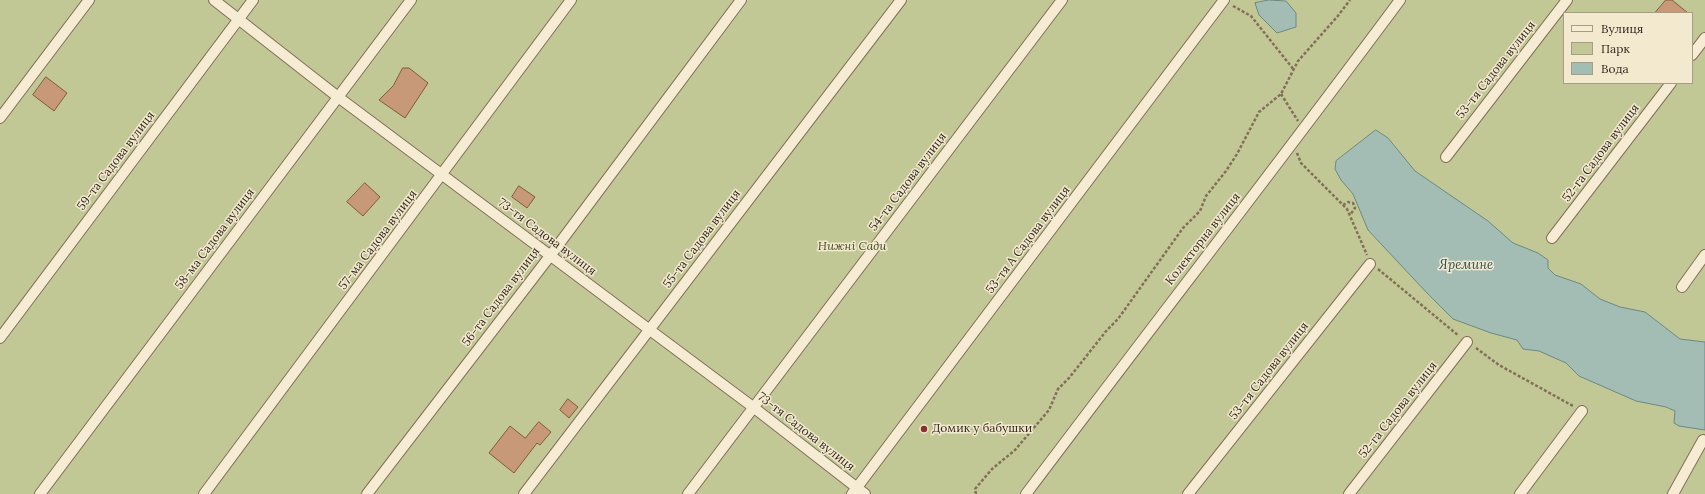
<!DOCTYPE html>
<html>
<head>
<meta charset="utf-8">
<style>
  body { margin:0 }
  #map { position:relative; width:1705px; height:494px; overflow:hidden; background:#ebdec0; font-family:Lora,serif }
  canvas { display:block }
  .legend { position:absolute; left:1563px; top:12px; width:130px; height:72px; box-sizing:border-box; background:#f3e9cf; border:1px solid #a69c88; margin:0; padding:5px 7px; list-style:none; font-size:12px; color:#33281d }
  .legend li { display:flex; align-items:center; gap:8px; height:20px }
  .legend b { width:20px; border:1px solid #a69c88 }
</style>
</head>
<body>
<div id="map">
<canvas width="1705" height="494"></canvas>
<ul class="legend">
<li><b style="height:5px;background:#f6ecd3"></b>Вулиця</li>
<li><b style="height:11px;background:#c2c895"></b>Парк</li>
<li><b style="height:11px;background:#a3bdb5"></b>Вода</li>
</ul>
</div>
<script>
const context = document.querySelector('canvas').getContext('2d');
context.lineJoin = 'round';
function fill(path, color) { context.fillStyle = color; context.fill(path, 'evenodd'); }
function stroke(path, color, width, dash) { context.strokeStyle = color; context.lineWidth = width; context.lineCap = dash ? 'butt' : 'round'; context.setLineDash(dash || []); context.stroke(path); }
function label(font, color, halo, rows, align = 'center') {
  context.font = font + ' Lora,serif'; context.lineWidth = 3; context.setLineDash([]); context.textBaseline = 'middle'; context.strokeStyle = halo; context.fillStyle = color; for (const [text, x, y, turn = 0] of rows) {
    context.save(); context.translate(x, y); context.rotate((+turn || 0) * Math.PI / 180); context.textAlign = isNaN(turn) ? turn : align; if (halo) context.strokeText(text, 0, 0); context.fillText(text, 0, 0); context.restore();
  }
}
const green = new Path2D(`
  M 0,0 L 1705,0 L 1705,494 L 0,494 ZM 1564,13 L 1692,13 L 1692,83 L 1564,83 Z`);
const water = new Path2D(`
  M 1269,0 L 1286,1 L 1296,13 L 1296,27 L 1277,33 L 1259,15 L 1255,3 Z
  M 1376,130 L 1388,138 L 1415,171 L 1488,221 L 1513,243 L 1538,253 L 1548,260 L 1548,268 L 1555,275 L 1581,284 L 1600,299 L 1620,307 L 1645,312 L 1680,339 L 1705,342 L 1705,430 L 1679,426 L 1674,423 L 1675,411 L 1666,407 L 1636,401 L 1579,376 L 1566,363 L 1539,351 L 1523,349 L 1517,340 L 1491,333 L 1453,319 L 1427,293 L 1368,230 L 1353,194 L 1341,180 L 1335,169 L 1336,161 Z`);
const building = new Path2D(`
  M 1666,0 L 1672,0 L 1688,13 L 1655,13 Z
  M 403,68 L 409,68 L 428,83 L 405,118 L 379,100 L 393,86 Z
  M 46,77 L 67,93 L 54,111 L 33,95 Z
  M 365,183 L 380,197 L 363,216 L 347,202 Z
  M 519,186 L 535,197 L 527,208 L 512,197 Z
  M 568,399 L 578,407 L 569,418 L 560,410 Z
  M 539,422 L 551,432 L 540,445 L 537,443 L 514,473 L 489,453 L 510,426 L 525,438 Z`);
const path = new Path2D(`
  M 1233,6 L 1251,16 L 1294,70
  M 1281,94 L 1298,121
  M 1297,153 L 1301,163 L 1347,209 L 1367,255
  M 1343,205 L 1348,202 L 1353,203 L 1355,208 L 1350,215
  M 1378,269 L 1459,336
  M 1476,348 L 1499,365 L 1573,406
  M 976,494 L 975,489 L 992,469 L 1015,450 L 1049,410 L 1058,389 L 1069,378 L 1107,330 L 1118,319 L 1183,228 L 1200,211 L 1206,196 L 1226,171 L 1237,154 L 1259,112 L 1281,94 L 1298,61 L 1337,17 L 1350,0`);
const minor = new Path2D(`
  M 214,0 L 338,97 L 753,407 L 865,494
  M 1692,55 L 1705,38
  M 0,118 L 89,0
  M 1446,157 L 1567,0
  M 1552,238 L 1671,83
  M 1682,287 L 1705,255
  M 0,338 L 253,0
  M 40,494 L 411,0
  M 204,494 L 571,0
  M 367,494 L 550,256 L 741,0
  M 524,494 L 901,0
  M 688,494 L 1062,0
  M 852,494 L 1224,0
  M 1026,494 C 1150,329 1277,166 1400,0
  M 1188,494 L 1370,264
  M 1349,494 L 1467,342
  M 1520,494 L 1582,411
  M 1673,494 L 1703,440`);
const markers = [
  [924,429,4,"#8e2d2d"]
];
const streetNames = [
  ["53-тя Садова вулиця",1496,70,-52],
  ["52-га Садова вулиця",1601,153,-53],
  ["59-та Садова вулиця",116,161,-53],
  ["54-та Садова вулиця",908,182,-53],
  ["73-тя Садова вулиця",547,237,37],
  ["58-ма Садова вулиця",215,239,-53],
  ["55-та Садова вулиця",702,239,-53],
  ["Колекторна вулиця",1203,239,-52],
  ["57-ма Садова вулиця",378,240,-53],
  ["53-тя А Садова вулиця",1028,240,-53],
  ["56-та Садова вулиця",501,297,-53],
  ["53-тя Садова вулиця",1269,371,-52],
  ["52-га Садова вулиця",1398,410,-52],
  ["73-тя Садова вулиця",806,432,38]
];
const parkNames = [
  ["Нижні Сади",852,247]
];
const poiNames = [
  ["Домик у бабушки",932,429]
];
const waterNames = [
  ["Яремине",1466,265]
];
fill(green, '#c2c895');
fill(water, '#a3bdb5');
stroke(water, '#6b8a82', 1);
fill(building, '#c79978');
stroke(building, '#805a41', 1);
stroke(minor, '#836f59', 12);
stroke(path, '#836f59', 2.5, [3, 2]);
stroke(minor, '#f6ecd3', 10);
for (const [x, y, r, color] of markers) { const dot = new Path2D(); dot.arc(x, y, r, 0, 2 * Math.PI); context.fillStyle = color; context.fill(dot); stroke(dot, '#f3e9cf', 1.5); }
label('12px', '#33281d', '#f3e9cf', streetNames);
label('italic 12px', '#444e25', '#f3e9cf', parkNames);
label('12px', '#33281d', '#f3e9cf', poiNames, 'left');
label('italic 13px', '#2d5250', '#f3e9cf', waterNames);
</script>
</body>
</html>
